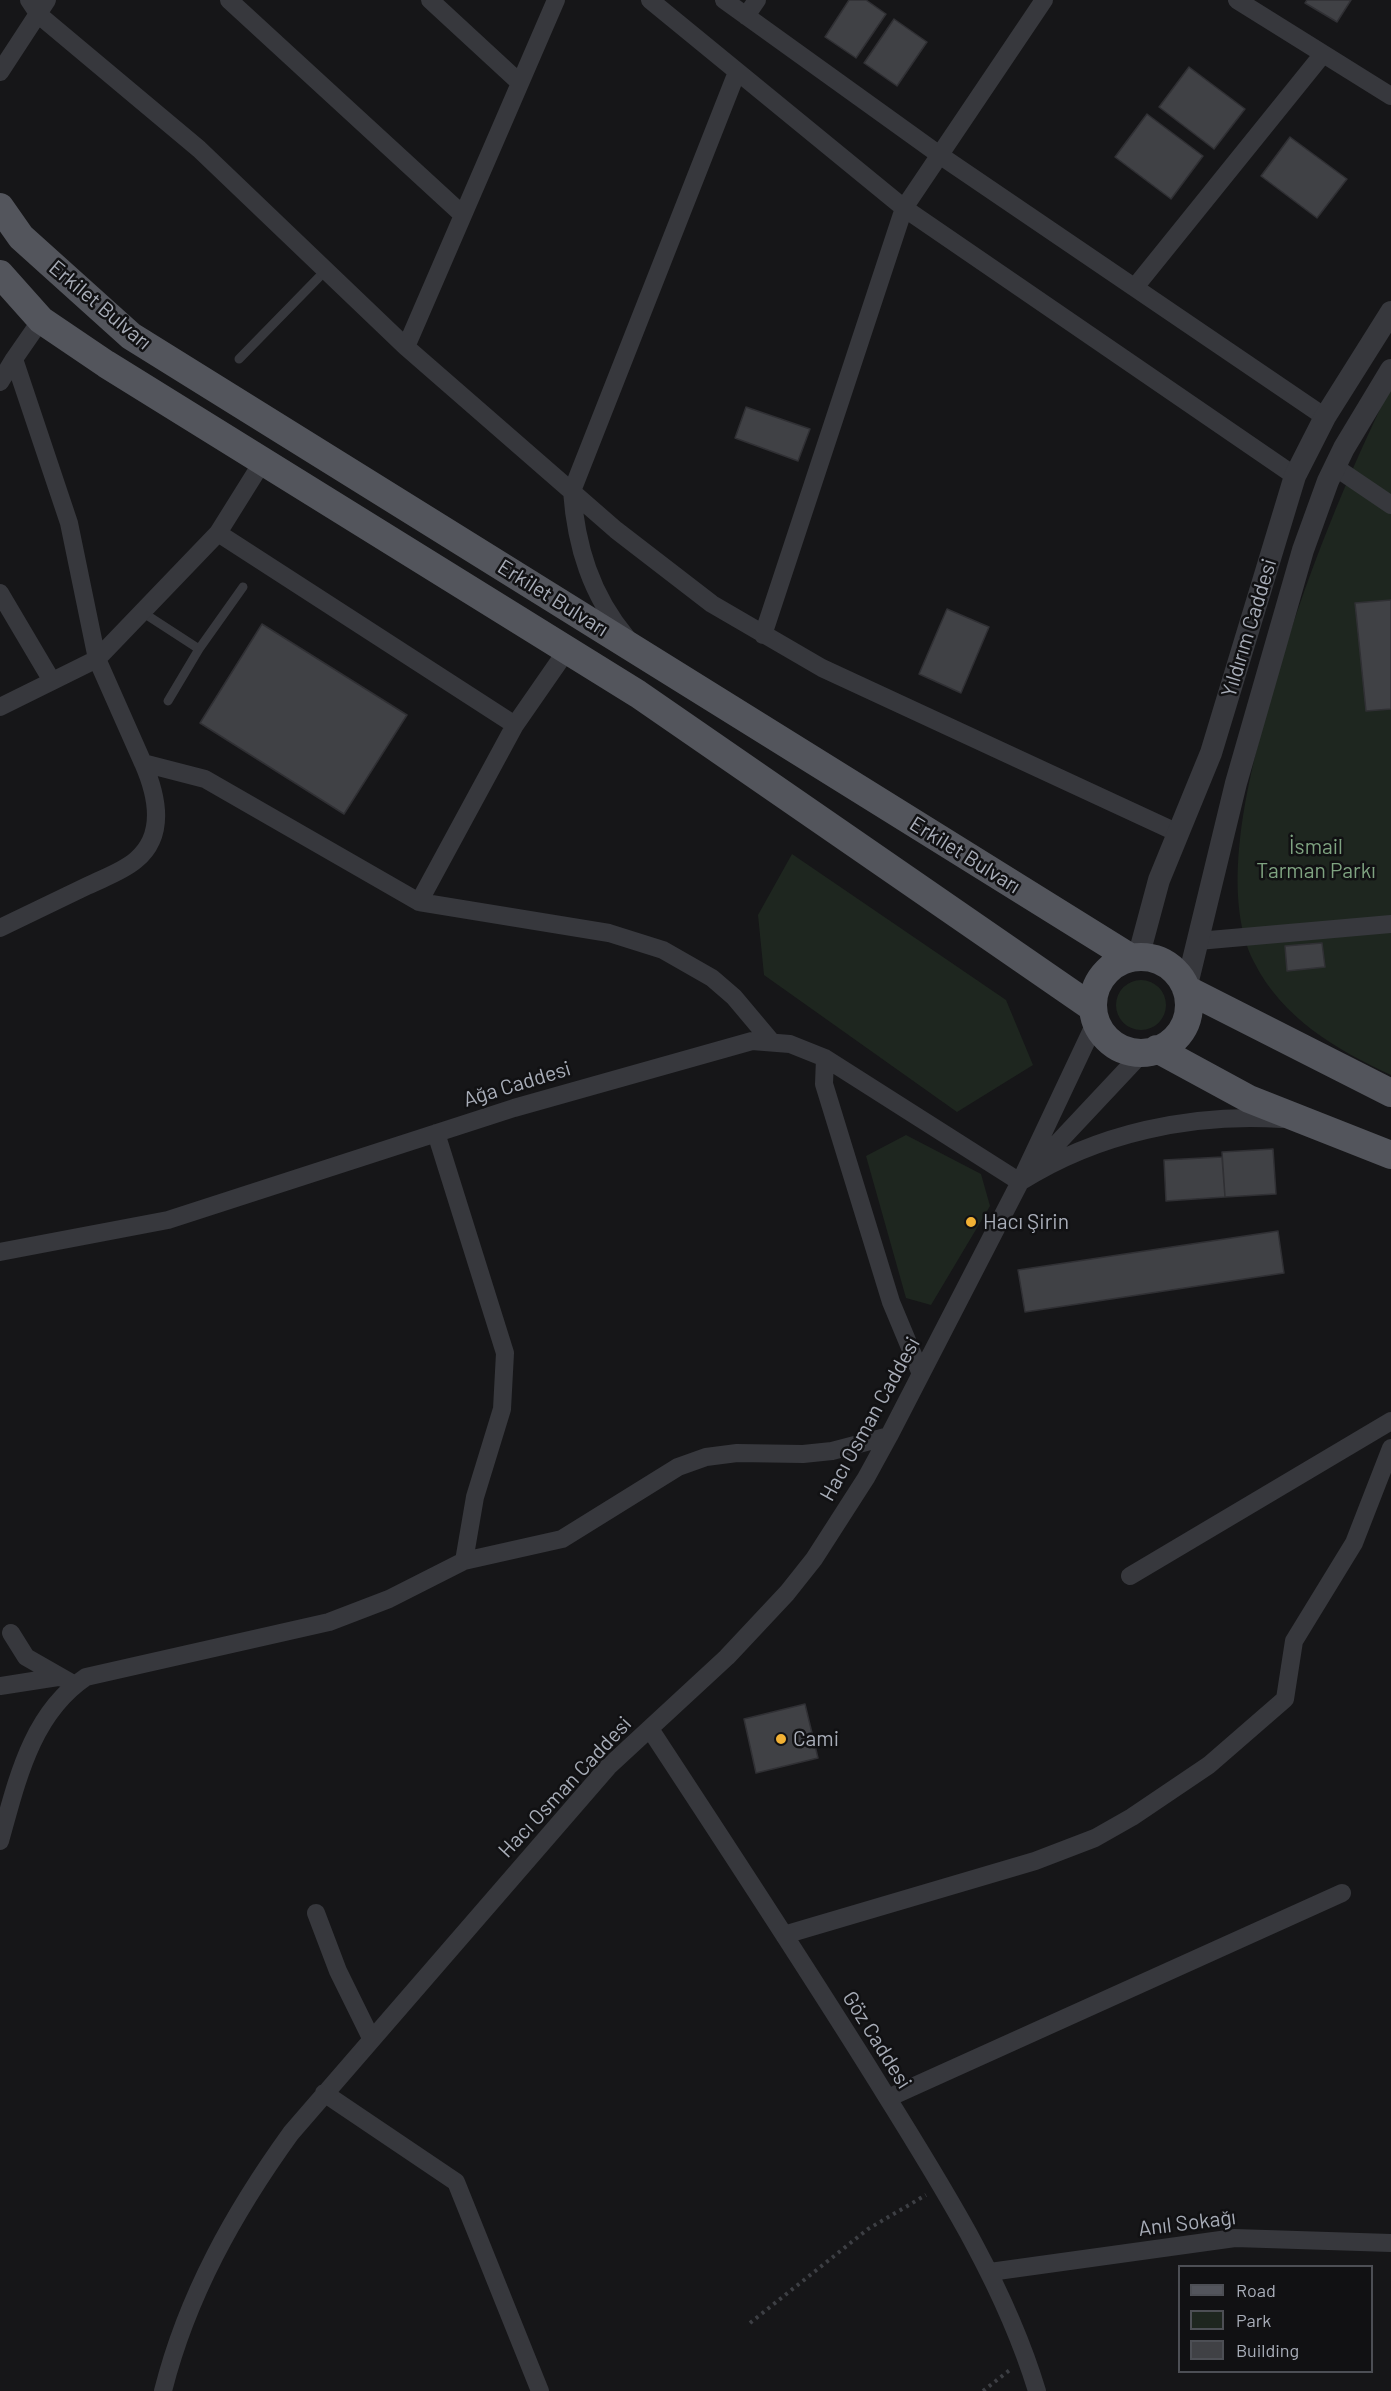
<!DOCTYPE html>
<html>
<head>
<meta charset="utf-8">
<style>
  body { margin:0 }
  #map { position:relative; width:1391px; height:2391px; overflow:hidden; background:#161618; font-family:Barlow,sans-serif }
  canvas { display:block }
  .legend { position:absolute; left:1178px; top:2265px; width:195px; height:108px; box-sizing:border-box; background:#111113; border:2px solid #4d4f55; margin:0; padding:8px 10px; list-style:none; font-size:18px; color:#a8adb8 }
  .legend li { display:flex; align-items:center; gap:12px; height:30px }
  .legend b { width:30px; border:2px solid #4d4f55 }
</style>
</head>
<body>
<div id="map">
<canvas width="1391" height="2391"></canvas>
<ul class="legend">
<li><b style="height:8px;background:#53555c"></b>Road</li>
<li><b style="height:16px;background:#1e261f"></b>Park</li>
<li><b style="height:16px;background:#404145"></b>Building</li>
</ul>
</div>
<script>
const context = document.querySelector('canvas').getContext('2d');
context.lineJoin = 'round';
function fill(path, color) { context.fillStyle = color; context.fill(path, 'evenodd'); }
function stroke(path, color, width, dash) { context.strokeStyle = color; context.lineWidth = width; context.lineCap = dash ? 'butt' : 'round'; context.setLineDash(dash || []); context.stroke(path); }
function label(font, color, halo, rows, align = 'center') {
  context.font = font + ' Barlow,sans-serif'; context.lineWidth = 5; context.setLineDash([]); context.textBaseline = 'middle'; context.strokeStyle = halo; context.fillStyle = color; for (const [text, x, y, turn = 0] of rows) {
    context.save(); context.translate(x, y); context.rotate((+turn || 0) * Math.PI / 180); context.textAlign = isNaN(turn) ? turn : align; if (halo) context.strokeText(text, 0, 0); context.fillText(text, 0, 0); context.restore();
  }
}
const green = new Path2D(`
  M 1391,386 L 1391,1075 C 1337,1050 1282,1018 1254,962 C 1220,895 1247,785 1265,717 C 1298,597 1337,498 1391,386 Z
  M 792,854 L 1006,1000 L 1033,1065 L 957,1112 L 764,975 L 758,915 Z
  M1116 1005a25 25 0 1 1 50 0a25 25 0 1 1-50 0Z
  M 906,1135 L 981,1174 L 990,1206 L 931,1305 L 906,1298 L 866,1156 Z`);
const building = new Path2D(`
  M 849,0 L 866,0 L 886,14 L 856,58 L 825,37 Z
  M 1307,0 L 1351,0 L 1337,22 L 1305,3 Z
  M 894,19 L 927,42 L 897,86 L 864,63 Z
  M 1189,67 L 1245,109 L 1214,149 L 1159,107 Z
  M 1147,114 L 1203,156 L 1171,199 L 1115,157 Z
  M 1290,137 L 1347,179 L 1317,218 L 1261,176 Z
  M 746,407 L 810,429 L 798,461 L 735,438 Z
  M 1391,600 L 1391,709 L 1366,711 L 1355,603 Z
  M 947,609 L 989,627 L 961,693 L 919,674 Z
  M 262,624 L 407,715 L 344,814 L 200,723 Z
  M 1322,943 L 1325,967 L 1287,971 L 1285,946 Z
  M 1273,1149 L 1276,1194 L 1225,1197 L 1222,1152 Z
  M 1222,1157 L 1225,1197 L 1166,1201 L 1164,1160 Z
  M 1278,1231 L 1284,1273 L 1025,1312 L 1018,1270 Z
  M 805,1704 L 818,1758 L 756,1773 L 744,1719 Z`);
const path = new Path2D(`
  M 750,2323 L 868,2229 L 926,2195
  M 983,2391 L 1011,2369`);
const service = new Path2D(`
  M 239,359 L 326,270
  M 142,612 L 199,649
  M 168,701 L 199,649 L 243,587`);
const minor = new Path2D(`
  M 29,0 L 39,15 L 199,149 L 406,347 L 616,530 L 712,604 L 822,668 L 1178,833
  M 229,0 L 463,215
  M 430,0 L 520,83
  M 650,0 L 904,208 L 1295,476
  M 724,0 L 941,156 L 1325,417
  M 1237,0 L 1391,96
  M 746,16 L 757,0
  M 0,72 L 47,0
  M 1135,287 L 1323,54
  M 41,320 L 14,359 L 69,523 L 97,659 L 143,763 L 205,779 L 419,902 L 515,725 L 567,650
  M 406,347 L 556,0
  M 0,382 L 14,359
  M 1335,467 L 1391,505
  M 218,533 L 515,725
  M 0,593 L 52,681
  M 763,635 L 904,208 L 1044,0
  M 627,638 C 591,595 576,546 572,491 L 737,72
  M 0,707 L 97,659 L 218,533 L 263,461
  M 419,902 L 609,933 L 663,950 L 712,978 L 734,997 L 771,1041
  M 0,928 C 29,914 58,900 87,886 C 103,878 122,872 136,860 C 166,835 157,795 143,763
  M 1198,941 L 1391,924
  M 825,1058 L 824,1084 L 891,1302 L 921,1374
  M 436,1133 L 505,1353 L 502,1409 L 475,1497 L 464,1561
  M 1036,1166 L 1143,1052
  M 1020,1182 C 1097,1133 1192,1113 1282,1119
  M 0,1252 L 168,1220 L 514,1108 L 752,1041 L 790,1044 L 825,1058 L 1020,1182
  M 1130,1576 L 1391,1421
  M 11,1633 L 26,1657 L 75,1685
  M 0,1686 L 58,1677
  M 650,1729 C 726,1845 803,1962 877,2081 C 938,2180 1003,2279 1037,2391
  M 0,1841 C 17,1781 31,1714 86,1677 L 329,1622 L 389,1599 L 464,1561 L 562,1539 L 678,1467 L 706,1457 L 737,1453 L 803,1454 L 832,1451 L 889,1436
  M 316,1913 L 338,1971 L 371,2038
  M 784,1935 L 1035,1861 L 1095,1838 L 1132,1817 L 1209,1765 L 1285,1699 L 1294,1641 L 1354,1543 L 1391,1448
  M 324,2093 L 456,2182 L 540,2391
  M 888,2098 L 1342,1893
  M 990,2272 L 1235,2238 L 1391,2243
  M 163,2391 C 187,2296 234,2212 291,2133 L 608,1767 L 727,1657 L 787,1593 L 814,1559 L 866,1478 L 889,1436 L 1020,1182 L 1096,1021`);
const tertiary = new Path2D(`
  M 1138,958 L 1159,880 L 1211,753 L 1295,476 L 1325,417 L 1391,312
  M 1186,989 L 1236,783 L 1303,550 L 1328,481 L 1344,448 L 1391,370`);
const primary = new Path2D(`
  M 0,207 L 21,237 L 131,336 L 1131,958
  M 0,274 L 41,320 L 106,364 L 638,694 L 1093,1008
  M1093 1005a48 48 0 1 1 96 0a48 48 0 1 1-96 0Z
  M 1186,989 L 1391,1093
  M 1157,1049 L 1249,1099 L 1391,1155`);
const markers = [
  [971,1222,6,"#f2b134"],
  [781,1739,6,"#f2b134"]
];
const streetNames = [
  ["Erkilet Bulvarı",100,305,40],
  ["Erkilet Bulvarı",553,598,32],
  ["Yıldırım Caddesi",1249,628,-73],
  ["Erkilet Bulvarı",965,855,32],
  ["Ağa Caddesi",517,1084,-17],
  ["Hacı Osman Caddesi",870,1419,-61],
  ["Hacı Osman Caddesi",565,1787,-47],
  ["Göz Caddesi",877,2040,58],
  ["Anıl Sokağı",1187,2223,-7]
];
const parkNames = [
  ["İsmail",1316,847],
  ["Tarman Parkı",1316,871]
];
const poiNames = [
  ["Hacı Şirin",983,1222],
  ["Cami",793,1739]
];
fill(green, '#1e261f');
fill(building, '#404145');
stroke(building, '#303034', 1.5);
stroke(path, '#3d3f44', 4, [3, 4.5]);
stroke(service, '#37383d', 9);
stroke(minor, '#37383d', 18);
stroke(tertiary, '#37383d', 22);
stroke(primary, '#53555c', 28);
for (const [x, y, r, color] of markers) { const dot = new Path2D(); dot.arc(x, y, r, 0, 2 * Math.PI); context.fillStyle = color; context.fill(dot); stroke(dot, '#111113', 2); }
label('21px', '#a8adb8', '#111113', streetNames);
label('21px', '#7fa381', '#111113', parkNames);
label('21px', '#a8adb8', '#111113', poiNames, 'left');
</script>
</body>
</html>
